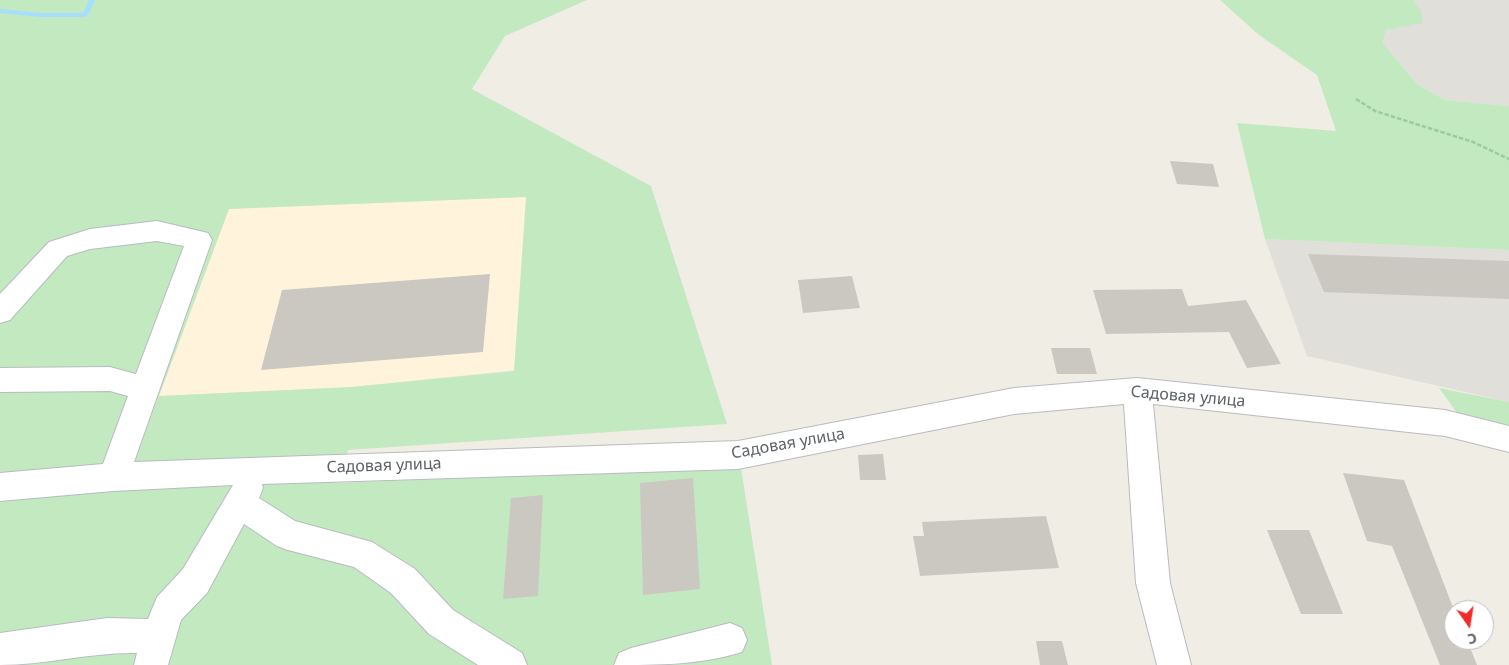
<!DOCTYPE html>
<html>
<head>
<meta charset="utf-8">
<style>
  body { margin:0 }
  #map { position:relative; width:1509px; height:665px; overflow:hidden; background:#f0ede5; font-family:"Noto Sans",sans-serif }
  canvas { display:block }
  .north { position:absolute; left:1444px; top:600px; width:50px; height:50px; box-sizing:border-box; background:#fff; border:1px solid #bec0c2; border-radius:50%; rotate:167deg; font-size:14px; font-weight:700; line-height:20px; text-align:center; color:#5d6267 }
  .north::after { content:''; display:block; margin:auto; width:18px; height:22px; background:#f32b28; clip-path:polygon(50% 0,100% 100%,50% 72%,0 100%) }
</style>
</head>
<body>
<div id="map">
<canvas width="1509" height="665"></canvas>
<div class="north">С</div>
</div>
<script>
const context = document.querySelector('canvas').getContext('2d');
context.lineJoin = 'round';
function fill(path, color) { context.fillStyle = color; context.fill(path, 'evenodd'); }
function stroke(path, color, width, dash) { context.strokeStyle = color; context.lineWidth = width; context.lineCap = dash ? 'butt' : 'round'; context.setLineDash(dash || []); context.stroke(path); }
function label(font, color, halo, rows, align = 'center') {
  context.font = font + ' "Noto Sans",sans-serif'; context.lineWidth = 4; context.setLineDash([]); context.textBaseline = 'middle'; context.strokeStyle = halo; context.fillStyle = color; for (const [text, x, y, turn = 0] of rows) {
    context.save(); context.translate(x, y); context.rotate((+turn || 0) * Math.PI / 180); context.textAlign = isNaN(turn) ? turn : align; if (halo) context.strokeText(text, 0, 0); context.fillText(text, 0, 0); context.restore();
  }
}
const commercial = new Path2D(`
  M 527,197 L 514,370 L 351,387 L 159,396 L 229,209 Z`);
const industrial = new Path2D(`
  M 1413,0 L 1509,0 L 1509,106 L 1445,100 L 1417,84 L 1383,43 L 1386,30 L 1421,10 Z
  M 1265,239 L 1509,250 L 1509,402 L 1307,356 Z`);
const green = new Path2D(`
  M 0,0 L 587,0 L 505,36 L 472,89 L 651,186 L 727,424 L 348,450 L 334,483 L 741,468 L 772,665 L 0,665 ZM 526,197 L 514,371 L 351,387 L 159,396 L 229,209 Z
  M 1220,0 L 1413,0 L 1421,10 L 1423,23 L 1386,30 L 1383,43 L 1417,84 L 1445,100 L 1509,106 L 1509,250 L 1265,239 L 1237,123 L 1336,131 L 1317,75 L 1259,35 Z
  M 1439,388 L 1509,402 L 1509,427 L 1458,414 Z`);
const stream = new Path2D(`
  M 89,0 L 95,0 L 88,15 L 85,17 L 40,17 L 0,13 L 0,9 L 40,13 L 83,13 Z`);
const building = new Path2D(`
  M 1170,161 L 1213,164 L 1219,187 L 1177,184 Z
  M 1308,254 L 1509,261 L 1509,299 L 1324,292 Z
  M 490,274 L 483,352 L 261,370 L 282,290 Z
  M 852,276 L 860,308 L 803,313 L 798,280 Z
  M 1182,289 L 1188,306 L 1246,300 L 1281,364 L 1247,368 L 1229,332 L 1106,334 L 1093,290 Z
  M 1051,348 L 1090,348 L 1097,374 L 1057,374 Z
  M 883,454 L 886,480 L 860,480 L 858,455 Z
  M 1343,473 L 1404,480 L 1454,610 L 1454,640 L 1467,640 L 1477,665 L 1440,665 L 1392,546 L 1367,541 Z
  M 693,478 L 700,589 L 643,595 L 640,483 Z
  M 543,495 L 538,596 L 503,599 L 511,498 Z
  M 1046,516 L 1059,568 L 920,576 L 913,536 L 924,536 L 922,522 Z
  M 1267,530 L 1309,530 L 1343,614 L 1301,614 Z
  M 1036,641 L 1062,641 L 1068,665 L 1040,665 Z`);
const path = new Path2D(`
  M 1356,99 L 1375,111 L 1473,142 L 1509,159`);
const minor = new Path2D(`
  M 157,221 L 208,233 L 212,240 L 134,462 L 738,441 L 1014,388 L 1137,378 L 1445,410 L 1509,426 L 1509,452 L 1445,436 L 1153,404 L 1170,583 L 1191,665 L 1157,665 L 1136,583 L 1124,404 L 1014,414 L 738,469 L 262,484 L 263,488 L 259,498 L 295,521 L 372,542 L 415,569 L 453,610 L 522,653 L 527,665 L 478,665 L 429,634 L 391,593 L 354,567 L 288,550 L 277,546 L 244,524 L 207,593 L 181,620 L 168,665 L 134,665 L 137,653 C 91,652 46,665 0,665 L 0,633 L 107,618 L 148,619 L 157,597 L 183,569 L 233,485 L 113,491 L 0,501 L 0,473 L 103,464 L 128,396 L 110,391 L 0,392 L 0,368 L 110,367 L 136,374 L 184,246 L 157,241 L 90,249 L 67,256 L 10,320 L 0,323 L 0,294 L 49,242 L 90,229 Z
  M 730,623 L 742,628 L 747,640 L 742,652 C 701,665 657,665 614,665 L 619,653 L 631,648 Z`);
const streetNames = [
  ["Садовая улица",1188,397,5],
  ["Садовая улица",788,444,-10],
  ["Садовая улица",384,466,-2]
];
fill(commercial, '#fff4db');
fill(industrial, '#e1dfda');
fill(green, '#c3e9c0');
fill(stream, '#a6deff');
fill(building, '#cbc8c2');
stroke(minor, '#b8bbc0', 2);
stroke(path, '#99cba4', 2.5, [4.5, 2]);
fill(minor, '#fff');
label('16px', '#5d6267', '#fff', streetNames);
</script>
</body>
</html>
